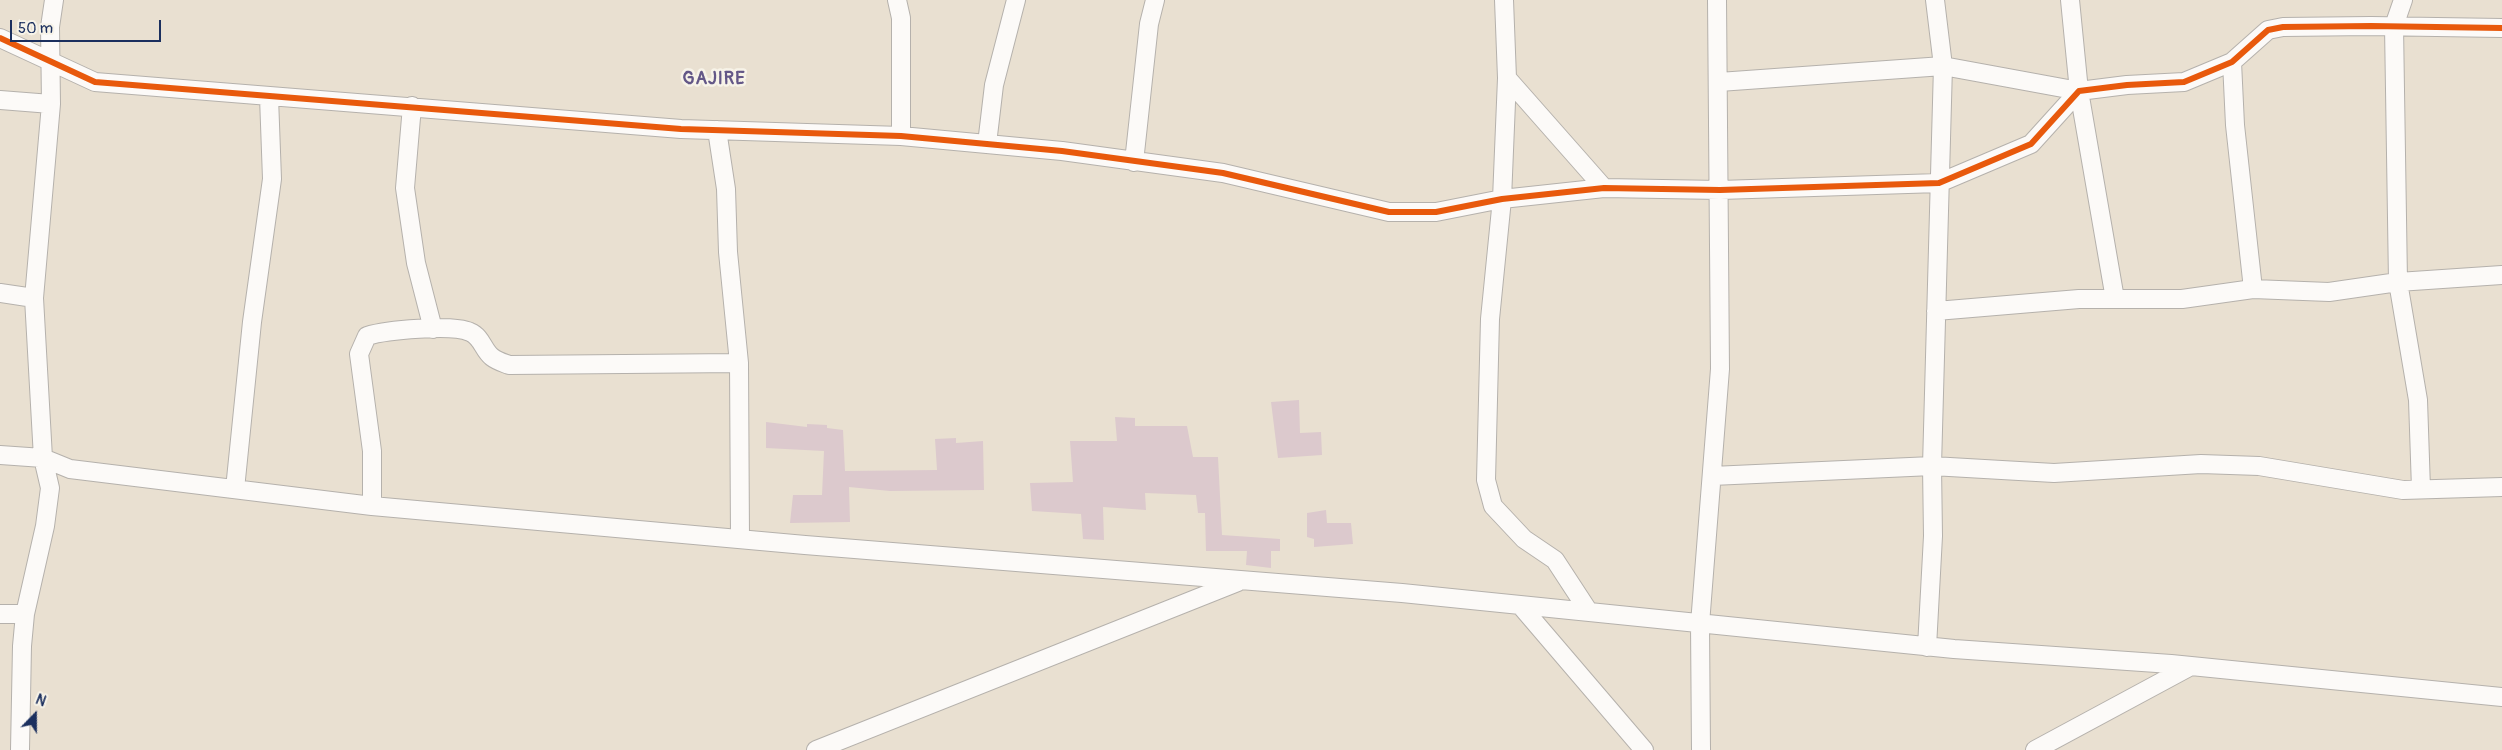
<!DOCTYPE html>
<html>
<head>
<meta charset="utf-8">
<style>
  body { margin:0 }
  #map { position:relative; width:2502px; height:750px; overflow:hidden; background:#e9e0d1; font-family:Pangolin,sans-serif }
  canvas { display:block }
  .north { position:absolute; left:10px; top:690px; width:50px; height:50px; -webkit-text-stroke:4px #f7f3e8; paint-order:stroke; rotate:22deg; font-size:14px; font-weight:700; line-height:20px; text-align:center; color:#1b2f5e }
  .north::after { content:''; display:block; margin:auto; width:18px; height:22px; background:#1b2f5e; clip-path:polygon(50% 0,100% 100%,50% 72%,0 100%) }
  .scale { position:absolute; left:10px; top:20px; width:151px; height:22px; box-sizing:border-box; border:2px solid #1b2f5e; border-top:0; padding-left:6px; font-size:15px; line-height:18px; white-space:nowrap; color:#1b2f5e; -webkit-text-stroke:4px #f7f3e8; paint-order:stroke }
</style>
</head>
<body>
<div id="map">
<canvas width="2502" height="750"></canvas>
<div class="north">N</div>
<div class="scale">50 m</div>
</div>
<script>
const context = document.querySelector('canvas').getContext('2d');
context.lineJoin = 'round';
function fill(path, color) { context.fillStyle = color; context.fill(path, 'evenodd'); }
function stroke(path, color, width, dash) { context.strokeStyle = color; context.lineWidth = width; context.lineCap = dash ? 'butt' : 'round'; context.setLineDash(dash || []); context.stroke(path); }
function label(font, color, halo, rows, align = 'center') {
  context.font = font + ' Pangolin,sans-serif'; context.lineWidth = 5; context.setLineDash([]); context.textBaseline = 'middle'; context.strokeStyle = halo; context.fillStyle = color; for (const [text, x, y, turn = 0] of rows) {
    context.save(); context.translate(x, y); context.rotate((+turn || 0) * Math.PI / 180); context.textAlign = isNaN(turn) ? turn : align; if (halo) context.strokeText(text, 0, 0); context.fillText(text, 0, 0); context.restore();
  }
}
const building = new Path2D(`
  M 1299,400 L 1300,433 L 1321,432 L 1322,455 L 1278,458 L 1271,402 Z
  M 1115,417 L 1135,418 L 1135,426 L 1187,426 L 1193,457 L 1218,457 L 1222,535 L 1280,539 L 1280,551 L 1271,551 L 1271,568 L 1246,565 L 1247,551 L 1206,551 L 1205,513 L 1198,513 L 1196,495 L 1145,493 L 1146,510 L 1103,507 L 1104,540 L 1083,539 L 1081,514 L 1032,511 L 1030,483 L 1073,482 L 1070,441 L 1117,441 Z
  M 766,422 L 807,427 L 807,424 L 827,425 L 827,428 L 843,430 L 845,471 L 937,470 L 935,439 L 956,438 L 956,443 L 983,441 L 984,490 L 890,491 L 849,487 L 850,522 L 790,523 L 793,495 L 822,495 L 824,451 L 766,448 Z
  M 1326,510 L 1327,523 L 1351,523 L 1353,544 L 1314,547 L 1314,539 L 1307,537 L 1307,513 Z`);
const minor = new Path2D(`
  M 897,0 L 901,18 L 901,136
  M 1504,0 L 1507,78 L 1502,199 L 1490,319 L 1486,480 L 1493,506 L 1524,539 L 1555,560 L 1589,612
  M 2403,0 L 2394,26 L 2398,282 L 2418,400 L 2421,489
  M 0,38 L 95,82 L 681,129 L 901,136 L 1062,151 L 1223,173 L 1389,212 L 1436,212 L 1502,199 L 1604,188 L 1720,190 L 1939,183 L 2031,144 L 2079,91 L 2127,85 L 2184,82 L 2232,62 L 2268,30 L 2283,27 L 2371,26 L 2502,28
  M 2232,62 L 2235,125 L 2253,289
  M 1507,78 L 1604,188
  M 1719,82 L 1943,66 L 2079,91 L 2070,0
  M 2079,91 L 2115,299
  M 0,100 L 51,104
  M 412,106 L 405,188 L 416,263 L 433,329
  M 717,130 L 726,189 L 728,252 L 739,363 L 740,538
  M 987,144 L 994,85 L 1016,0
  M 1134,162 L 1149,24 L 1155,0
  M 0,293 L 34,298
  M 1936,311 L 2079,299 L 2182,299 L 2253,289 L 2329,292 L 2398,282 L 2502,275
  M 0,455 L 43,458 L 70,469 L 372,506 L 805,545 L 1402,593 L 1954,649 L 2171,664 L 2502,697
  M 1712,476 L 1932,466 L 2054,473 L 2201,464 L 2259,466 L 2403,490 L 2502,487
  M 235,489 L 252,322 L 272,179 L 269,97
  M 372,506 L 372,451 L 359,354 L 367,336 C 386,330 452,324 470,332 C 482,337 483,350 492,357 C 497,361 504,363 509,365 L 739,363
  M 1520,605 L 1644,750
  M 0,614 L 25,614
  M 1927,647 L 1933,536 L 1932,466 L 1943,66 L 1935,0
  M 20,750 L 22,646 L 25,614 L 45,526 L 50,488 L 43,458 L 34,298 L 51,104 L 50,27 L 54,0
  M 816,750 L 1238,582
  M 1701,750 L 1700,624 L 1720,369 L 1717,0
  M 2035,750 L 2191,666`);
const cycleway = new Path2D(`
  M 0,38 L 95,82 L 681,129 L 901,136 L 1062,151 L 1223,173 L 1389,212 L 1436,212 L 1502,199 L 1604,188 L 1720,190 L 1939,183 L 2031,144 L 2079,91 L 2127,85 L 2184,82 L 2232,62 L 2268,30 L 2283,27 L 2371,26 L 2502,28`);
const districtNames = [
  ["GAJIRE",714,79]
];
fill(building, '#dcc9cd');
stroke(minor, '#b5b1ac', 20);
stroke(minor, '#fcfaf8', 18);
stroke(cycleway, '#e8590c', 6);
context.letterSpacing = '1px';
label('bold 18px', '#635787', '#f7f3e8', districtNames);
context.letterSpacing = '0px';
</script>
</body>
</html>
